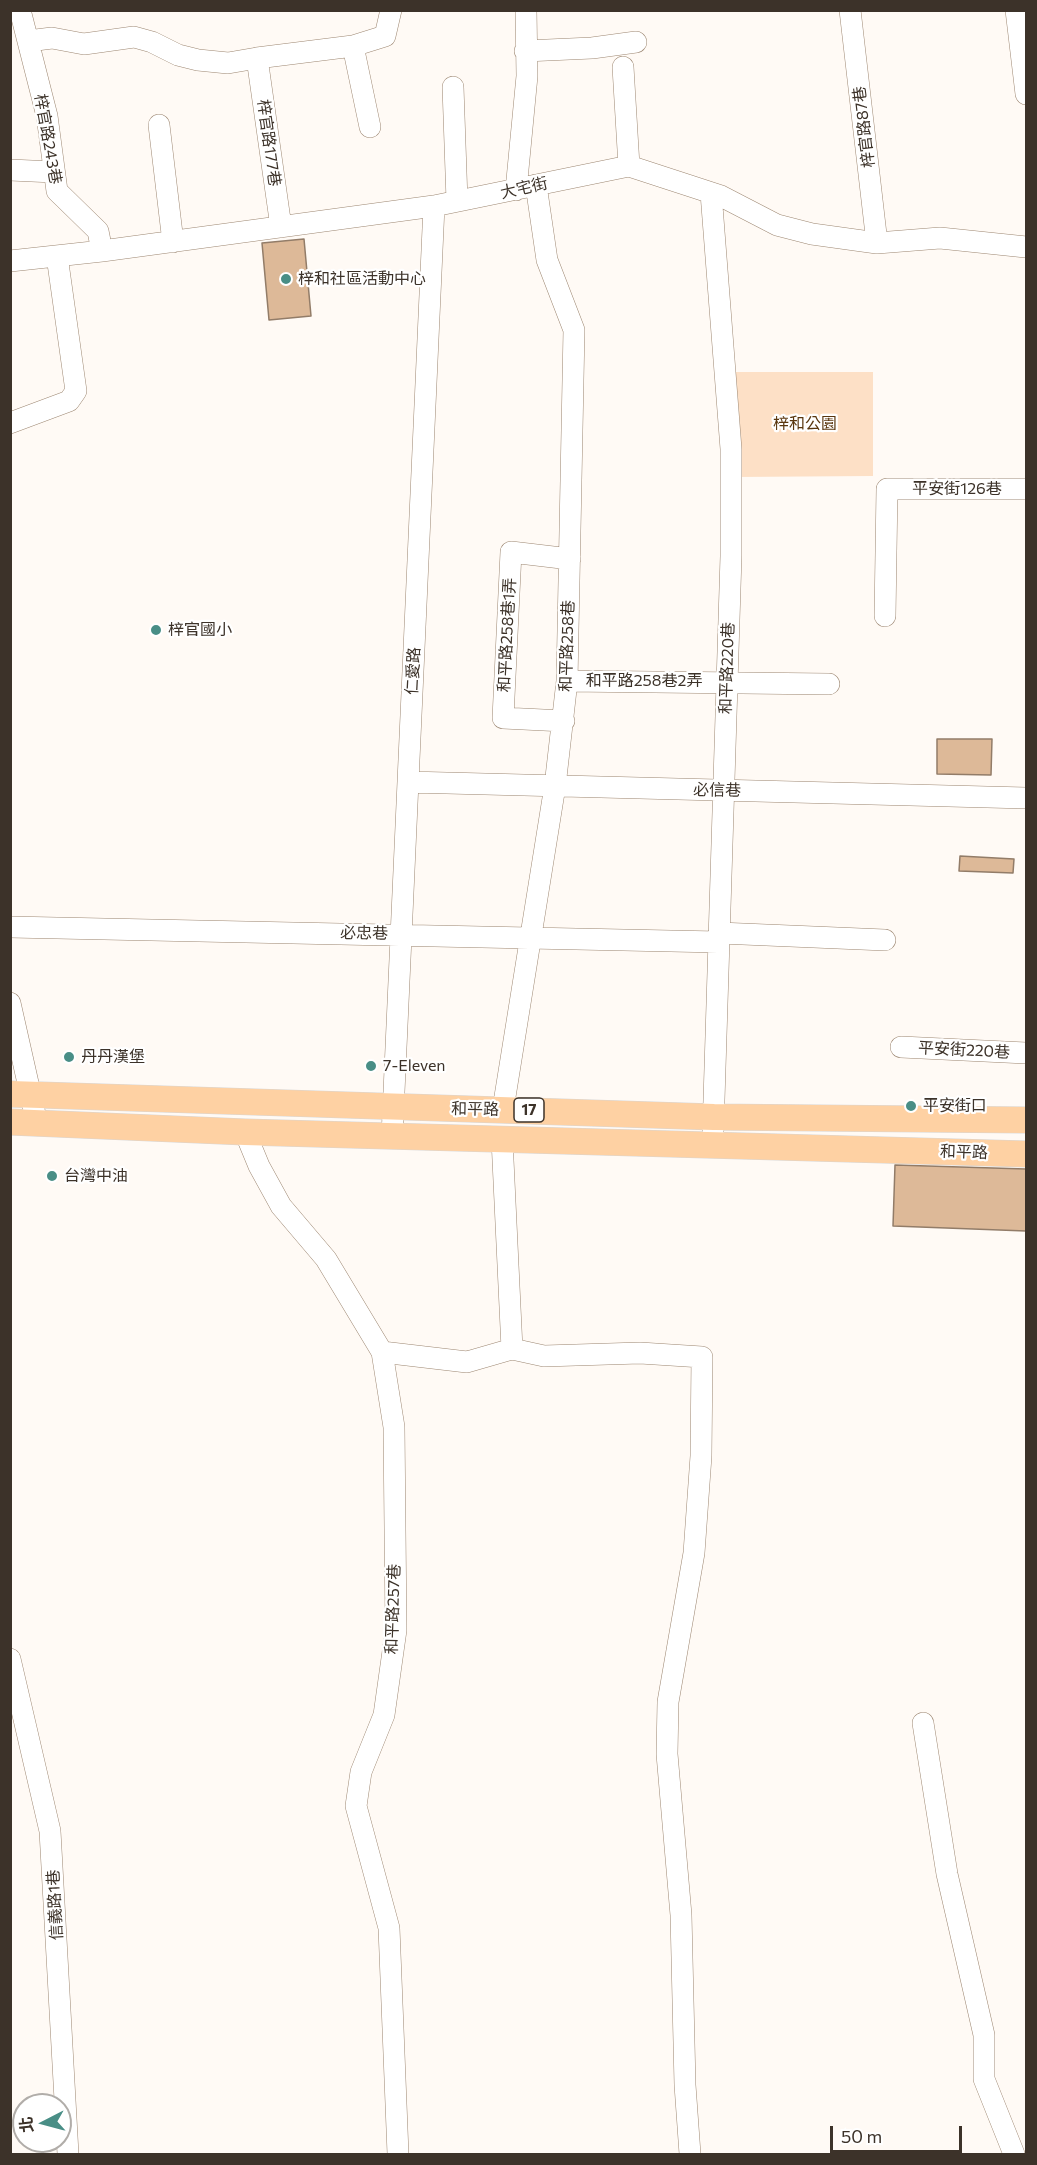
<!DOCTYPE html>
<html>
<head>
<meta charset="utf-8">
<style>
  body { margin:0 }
  #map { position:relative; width:1037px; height:2165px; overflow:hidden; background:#fffaf5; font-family:Commissioner,"Noto Sans TC",sans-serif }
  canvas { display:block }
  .frame { position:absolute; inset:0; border:12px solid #3c3229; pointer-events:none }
  .north { position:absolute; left:12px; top:2093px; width:60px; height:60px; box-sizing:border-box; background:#fff; border:2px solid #b1ada9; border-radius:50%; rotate:264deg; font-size:16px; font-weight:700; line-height:24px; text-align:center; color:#3c3229 }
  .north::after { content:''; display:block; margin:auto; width:21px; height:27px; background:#498e86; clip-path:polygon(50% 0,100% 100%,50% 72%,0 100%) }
  .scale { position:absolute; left:830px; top:2126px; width:132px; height:27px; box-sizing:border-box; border:3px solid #3c3229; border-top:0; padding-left:8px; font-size:18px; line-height:21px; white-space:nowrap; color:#3c3229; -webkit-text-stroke:4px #fff; paint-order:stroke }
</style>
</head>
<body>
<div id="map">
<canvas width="1037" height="2165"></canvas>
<div class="frame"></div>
<div class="north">北</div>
<div class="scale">50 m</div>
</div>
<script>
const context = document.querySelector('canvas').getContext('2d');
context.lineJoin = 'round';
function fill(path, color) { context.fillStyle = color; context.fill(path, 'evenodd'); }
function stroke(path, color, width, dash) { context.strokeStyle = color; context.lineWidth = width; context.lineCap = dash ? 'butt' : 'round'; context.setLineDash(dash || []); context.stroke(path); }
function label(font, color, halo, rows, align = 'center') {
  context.font = font + ' Commissioner,"Noto Sans TC",sans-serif'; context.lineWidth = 4.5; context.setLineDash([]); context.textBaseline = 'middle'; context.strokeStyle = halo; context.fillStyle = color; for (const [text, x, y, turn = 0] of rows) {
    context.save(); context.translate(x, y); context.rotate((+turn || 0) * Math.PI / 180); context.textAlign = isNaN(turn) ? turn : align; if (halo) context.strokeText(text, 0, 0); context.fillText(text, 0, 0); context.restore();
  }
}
const green = new Path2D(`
  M 736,372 L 873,372 L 873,476 L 736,477 Z`);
const building = new Path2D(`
  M 304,239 L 311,316 L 269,320 L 262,243 Z
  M 937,739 L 992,739 L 991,775 L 937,774 Z
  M 960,856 L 1014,859 L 1013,873 L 959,871 Z
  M 895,1165 L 1026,1169 L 1026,1231 L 893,1226 Z`);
const minor = new Path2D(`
  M 20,10 L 47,116 L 57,191 L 98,231 L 102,251
  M 850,10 L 877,243
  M 1016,10 L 1026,94
  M 28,41 L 52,38 L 84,44 L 134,37 L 152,42 L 178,55 L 198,60 L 228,63 L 257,58
  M 353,46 L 370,127
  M 525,51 L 592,48 L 636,42
  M 623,67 L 629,166
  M 453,87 L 457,201
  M 159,125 L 173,242
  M 10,170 L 54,172
  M 516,190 L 527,76 L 526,10
  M 711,193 L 731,449 L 731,556 L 713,1132
  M 281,227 L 257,58 L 353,46 L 385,36 L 391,10
  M 10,261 L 102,251 L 434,206 L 629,166 L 721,196 L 777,225 L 812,234 L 877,243 L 940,238 L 1026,247
  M 10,423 L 69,401 L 76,391 L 57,256
  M 885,616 L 887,489 L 1026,489
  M 567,681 L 829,684
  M 564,721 L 503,718 L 511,552 L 570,559
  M 408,782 L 1026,798
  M 10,927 L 718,942
  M 719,933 L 885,940
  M 10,1003 L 37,1123
  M 901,1047 L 1026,1053
  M 503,1109 L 555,786 L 567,681 L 574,330 L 547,260 L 536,185
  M 245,1132 L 259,1166 L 281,1206 L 326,1259 L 382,1352 L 394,1427 L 396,1630 L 384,1715 L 361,1772 L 356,1806 L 389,1928 L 398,2154
  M 392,1136 L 434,206
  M 502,1139 L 512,1349
  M 382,1352 L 467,1362 L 512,1349 L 544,1356 L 640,1353 L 702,1357 L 701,1456 L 694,1553 L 668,1702 L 667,1754 L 681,1915 L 685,2085 L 690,2154
  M 10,1659 L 50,1831 L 68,2154
  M 923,1723 L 947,1874 L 984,2035 L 984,2079 L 1014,2154`);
const major = new Path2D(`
  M 10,1094 L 714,1117 L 1026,1120
  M 10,1122 L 245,1132 L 1026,1154`);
const markers = [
  [286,279,6,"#498e86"],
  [156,630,6,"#498e86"],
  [69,1057,6,"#498e86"],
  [371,1066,6,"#498e86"],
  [911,1106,6,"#498e86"],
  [52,1176,6,"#498e86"]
];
const shields = [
  [529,1110,30]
];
const shieldNames = [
  ["17",529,1110]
];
const streetNames = [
  ["梓官路87巷",864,127,-97],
  ["梓官路243巷",48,139,80],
  ["梓官路177巷",269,143,82],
  ["大宅街",524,188,-13],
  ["平安街126巷",957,489],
  ["和平路258巷1弄",507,635,-87],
  ["和平路258巷",567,646,-88],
  ["和平路220巷",727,668,-88],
  ["仁愛路",413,671,-87],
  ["和平路258巷2弄",644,681],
  ["必信巷",717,790,1],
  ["必忠巷",364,933,1],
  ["平安街220巷",964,1050,3],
  ["和平路",475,1109,1],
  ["和平路",964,1152,2],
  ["和平路257巷",393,1609,-88],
  ["信義路1巷",55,1905,-93]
];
const poiNames = [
  ["梓和社區活動中心",298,279],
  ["梓官國小",168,630],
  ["丹丹漢堡",81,1057],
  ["7-Eleven",383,1066],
  ["平安街口",923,1106],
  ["台灣中油",64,1176]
];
const parkNames = [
  ["梓和公園",805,424]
];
fill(green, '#fde0c6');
fill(building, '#ddb998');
stroke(building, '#927c68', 1.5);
stroke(minor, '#9d8772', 22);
stroke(major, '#d8d6d4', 27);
stroke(minor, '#fff', 21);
stroke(major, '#fed1a3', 26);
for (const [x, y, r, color] of markers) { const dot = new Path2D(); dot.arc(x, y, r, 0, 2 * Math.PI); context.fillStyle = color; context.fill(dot); stroke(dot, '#fff', 2); }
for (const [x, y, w] of shields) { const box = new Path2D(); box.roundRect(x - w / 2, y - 12, w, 24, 4.5); context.fillStyle = '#fff'; context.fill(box); stroke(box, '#3c3229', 1.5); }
label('bold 15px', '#3c3229', null, shieldNames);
label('16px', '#3c3229', '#fff', streetNames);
label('16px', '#3c3229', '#fff', poiNames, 'left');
label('16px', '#59360e', '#fff', parkNames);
</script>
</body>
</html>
